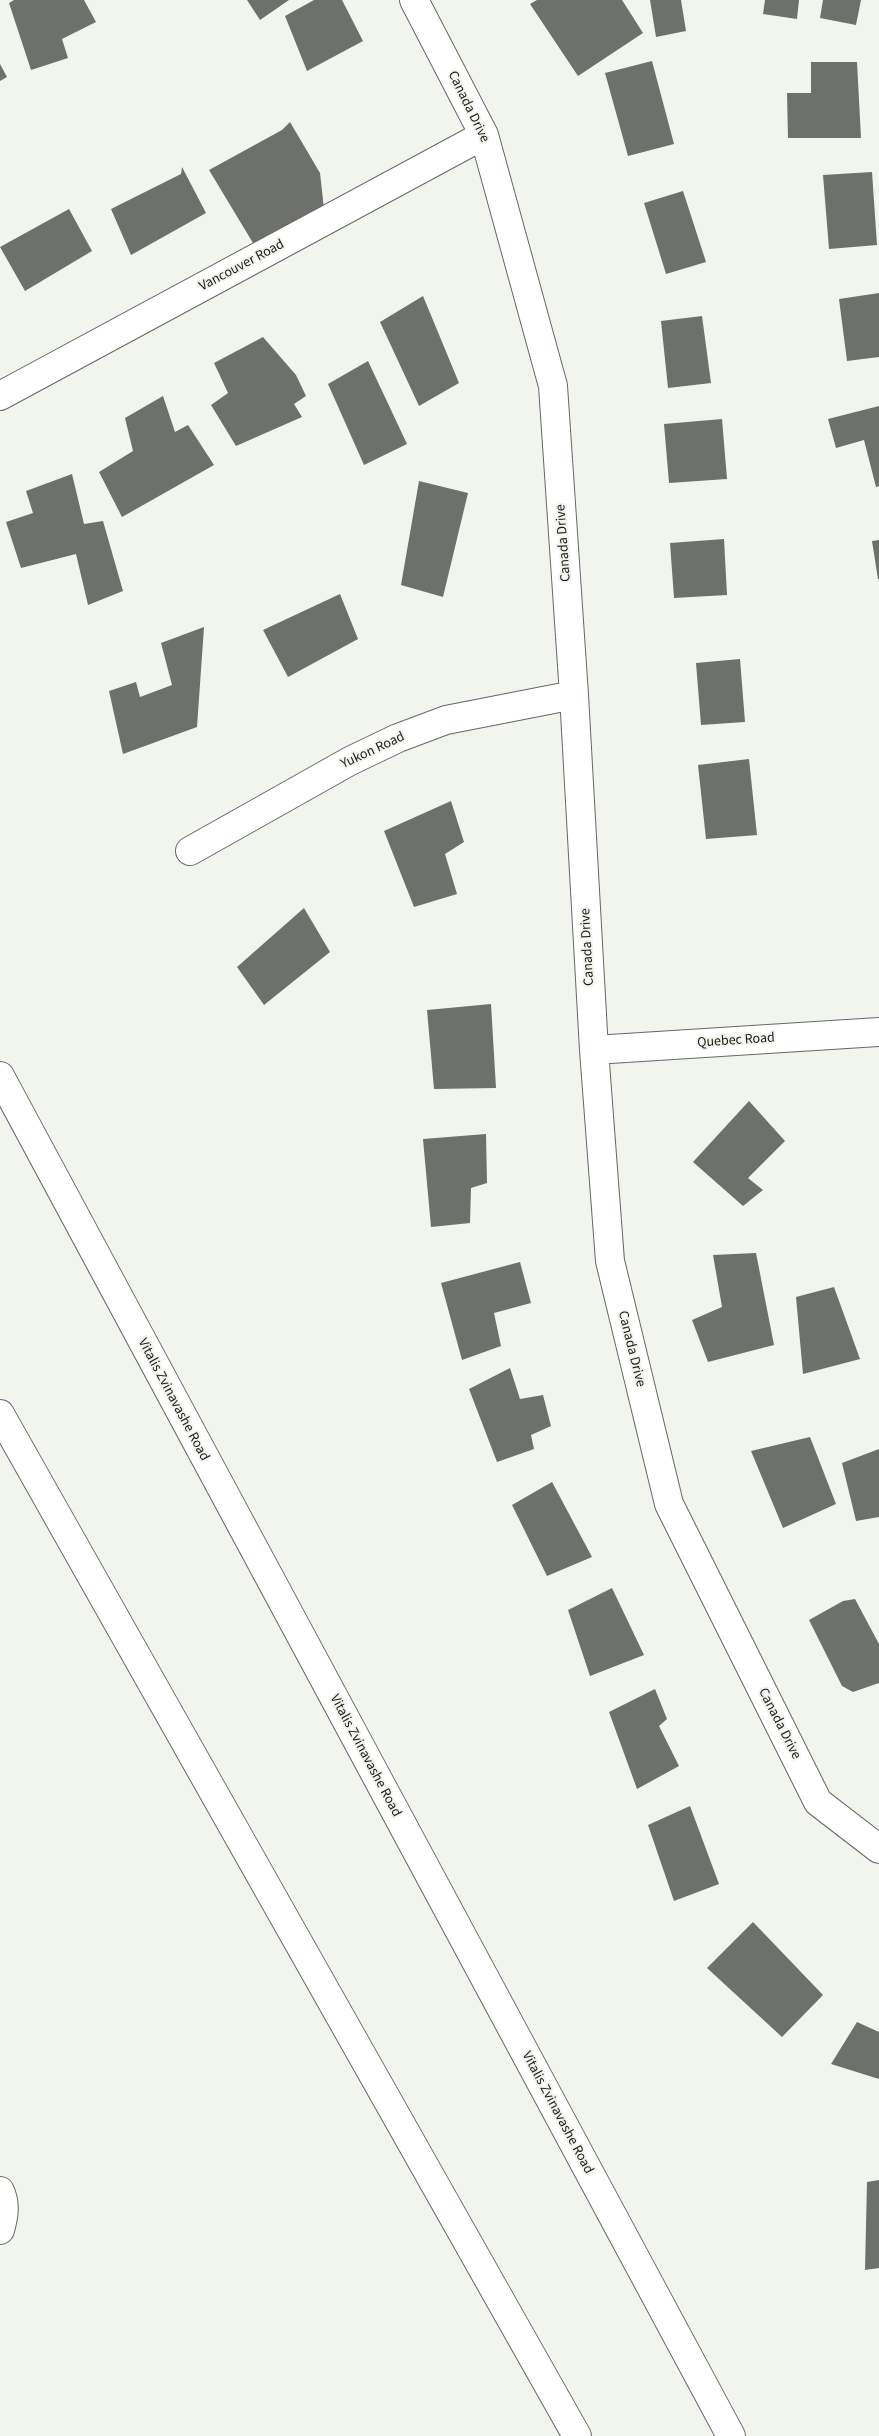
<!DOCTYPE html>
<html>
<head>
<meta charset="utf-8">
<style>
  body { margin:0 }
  canvas { display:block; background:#f2f4ee }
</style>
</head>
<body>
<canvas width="879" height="2436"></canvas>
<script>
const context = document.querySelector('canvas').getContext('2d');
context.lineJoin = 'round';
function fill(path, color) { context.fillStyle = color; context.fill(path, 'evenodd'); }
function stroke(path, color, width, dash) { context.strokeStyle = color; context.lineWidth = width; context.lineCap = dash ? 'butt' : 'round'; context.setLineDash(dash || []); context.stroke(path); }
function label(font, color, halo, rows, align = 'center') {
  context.font = font + ' "Source Sans 3",sans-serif'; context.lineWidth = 4; context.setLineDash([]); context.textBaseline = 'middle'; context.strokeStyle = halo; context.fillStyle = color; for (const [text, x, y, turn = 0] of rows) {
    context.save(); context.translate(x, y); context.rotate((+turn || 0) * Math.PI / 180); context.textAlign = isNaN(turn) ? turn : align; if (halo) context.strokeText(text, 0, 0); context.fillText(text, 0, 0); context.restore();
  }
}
const building = new Path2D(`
  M 14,0 L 84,0 L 96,22 L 62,39 L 68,58 L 31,70 L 9,3 Z
  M 247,0 L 289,0 L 260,20 Z
  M 314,0 L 342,0 L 363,41 L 307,71 L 285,16 Z
  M 537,0 L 622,0 L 643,33 L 578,76 L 530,4 Z
  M 650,0 L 681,0 L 686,31 L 656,37 Z
  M 765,0 L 799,0 L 797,19 L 763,14 Z
  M 823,0 L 861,0 L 856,25 L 820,18 Z
  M 652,61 L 674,144 L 628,156 L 605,73 Z
  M 811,62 L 857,62 L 861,138 L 788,138 L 787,93 L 811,93 Z
  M 0,64 L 7,77 L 0,81 Z
  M 290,122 L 320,173 L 324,209 L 256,248 L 209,170 L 282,130 Z
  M 182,167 L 206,213 L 131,255 L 111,209 L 181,174 Z
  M 872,172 L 877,245 L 829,249 L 823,175 Z
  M 683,191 L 706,262 L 666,274 L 644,203 Z
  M 69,209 L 92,251 L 25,291 L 0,247 Z
  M 879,293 L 879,357 L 847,361 L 839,299 Z
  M 423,296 L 459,383 L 419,406 L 380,322 Z
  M 702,316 L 711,383 L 668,388 L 661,321 Z
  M 263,337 L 296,375 L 306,396 L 294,404 L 302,417 L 236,446 L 211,405 L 228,393 L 214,363 Z
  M 368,361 L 407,444 L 364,465 L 328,384 Z
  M 163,396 L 175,432 L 188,425 L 214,465 L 122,517 L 99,472 L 133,451 L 125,418 Z
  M 879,406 L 879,486 L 876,487 L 864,440 L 836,448 L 828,419 Z
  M 722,419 L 727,479 L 669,483 L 664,424 Z
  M 72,474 L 84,524 L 103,521 L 123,591 L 88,605 L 76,554 L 21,568 L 6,522 L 33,513 L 26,491 Z
  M 419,481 L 468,493 L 443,597 L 401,585 Z
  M 724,539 L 727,595 L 674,598 L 670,543 Z
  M 879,540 L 879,579 L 878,579 L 872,541 Z
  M 340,594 L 358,639 L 288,677 L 263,630 Z
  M 204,627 L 197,727 L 123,754 L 109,691 L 136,682 L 140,697 L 172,685 L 161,643 Z
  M 740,659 L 745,722 L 701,725 L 696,663 Z
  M 749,759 L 757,835 L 706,839 L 698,765 Z
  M 451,801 L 464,842 L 445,854 L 457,894 L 414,907 L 384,831 Z
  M 304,908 L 330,952 L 264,1005 L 237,967 Z
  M 491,1004 L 496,1088 L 434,1089 L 427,1010 Z
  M 749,1101 L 785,1141 L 748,1178 L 763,1190 L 743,1206 L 693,1162 Z
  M 486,1134 L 487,1183 L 471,1188 L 470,1223 L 431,1227 L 423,1139 Z
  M 756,1253 L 774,1345 L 708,1362 L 692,1320 L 722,1307 L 713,1255 Z
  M 520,1262 L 531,1303 L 494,1313 L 501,1346 L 462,1360 L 441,1283 Z
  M 834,1287 L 860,1359 L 803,1374 L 796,1297 Z
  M 510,1368 L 520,1399 L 543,1395 L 551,1426 L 531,1435 L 534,1449 L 497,1462 L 469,1389 Z
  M 810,1437 L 836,1504 L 783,1528 L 751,1451 Z
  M 879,1449 L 879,1517 L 856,1521 L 842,1463 Z
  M 552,1482 L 592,1557 L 547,1576 L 512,1505 Z
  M 612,1588 L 644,1655 L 590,1676 L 568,1610 Z
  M 855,1599 L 879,1644 L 879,1683 L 853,1692 L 842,1686 L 809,1620 L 843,1601 Z
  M 655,1689 L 667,1719 L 659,1726 L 679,1766 L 637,1789 L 609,1712 Z
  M 690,1806 L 719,1884 L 674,1901 L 648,1825 Z
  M 753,1922 L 823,1995 L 782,2037 L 707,1968 Z
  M 857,2022 L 879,2032 L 879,2079 L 831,2064 Z
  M 879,2180 L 879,2268 L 865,2270 L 867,2182 Z`);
const street = new Path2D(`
  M 414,0 L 484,135 L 553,386 L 574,695 L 594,1050 L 610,1261 L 669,1504 L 818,1802 L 879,1849
  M 0,396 L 484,135
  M 190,851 L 350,761 L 398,738 L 446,720 L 574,695
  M 594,1050 L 879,1032
  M 0,1414 L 577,2436
  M 0,2191 C 6,2204 4,2216 0,2230`);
const primary = new Path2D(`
  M 0,1076 L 731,2436`);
const streetNames = [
  ["Canada Drive",468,107,64],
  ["Vancouver Road",242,266,-28],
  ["Canada Drive",564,543,-94],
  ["Yukon Road",373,751,-25],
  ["Canada Drive",588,947,-93],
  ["Quebec Road",736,1041,-4],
  ["Canada Drive",631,1349,76],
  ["Vitalis Zvinavashe Road",173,1400,62],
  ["Canada Drive",779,1724,63],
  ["Vitalis Zvinavashe Road",365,1756,62],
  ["Vitalis Zvinavashe Road",557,2113,62]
];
fill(building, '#6e706b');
stroke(street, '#666863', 30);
stroke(primary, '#666863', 30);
stroke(street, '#fff', 28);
stroke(primary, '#fff', 28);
label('14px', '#1c1d1b', '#f2f4ee', streetNames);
</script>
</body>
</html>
